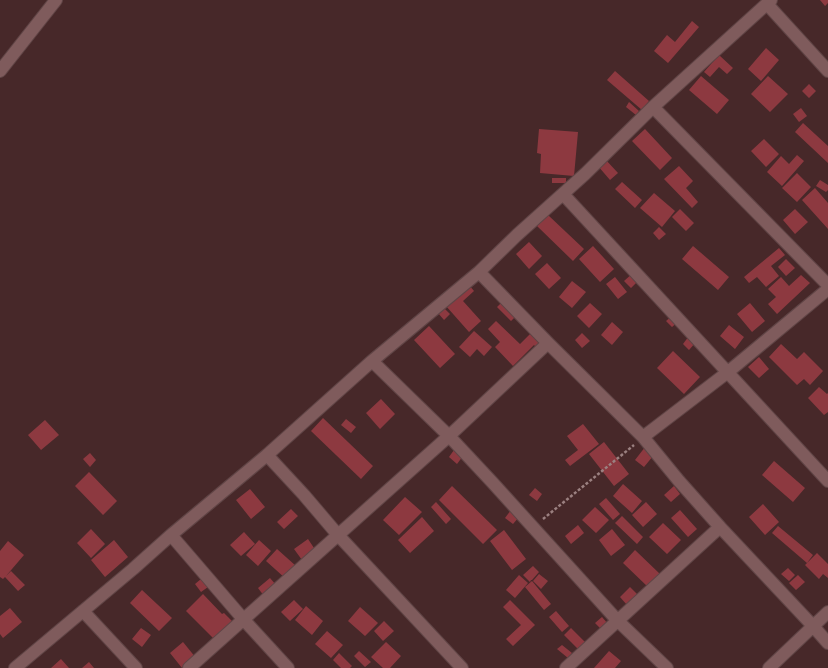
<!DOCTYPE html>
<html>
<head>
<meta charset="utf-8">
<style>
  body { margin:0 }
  canvas { display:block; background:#472829 }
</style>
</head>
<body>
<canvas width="828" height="668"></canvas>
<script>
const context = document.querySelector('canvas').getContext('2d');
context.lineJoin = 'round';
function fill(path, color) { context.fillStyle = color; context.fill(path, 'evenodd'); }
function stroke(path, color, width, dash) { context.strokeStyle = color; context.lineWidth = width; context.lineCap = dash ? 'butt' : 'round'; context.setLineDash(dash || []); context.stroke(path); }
const building = new Path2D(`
  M 820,0 L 828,0 L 828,3 L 825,6 Z
  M 692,21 L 699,27 L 668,63 L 654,51 L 667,35 L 675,42 Z
  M 766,48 L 779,60 L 761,81 L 748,69 Z
  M 719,55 L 733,68 L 727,74 L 719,67 L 710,77 L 704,72 Z
  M 615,71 L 649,101 L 642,110 L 607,80 Z
  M 701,76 L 729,100 L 717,114 L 689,90 Z
  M 768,76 L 788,94 L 770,112 L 751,94 Z
  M 809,84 L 816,91 L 809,98 L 802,91 Z
  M 629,102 L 639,111 L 636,115 L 626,107 Z
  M 801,108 L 807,116 L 799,122 L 793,114 Z
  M 803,123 L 828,146 L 828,163 L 795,132 Z
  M 539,129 L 578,132 L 574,176 L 540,173 L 541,154 L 537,153 Z
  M 645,129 L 672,158 L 660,170 L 632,141 Z
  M 764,139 L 779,154 L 766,167 L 751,151 Z
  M 797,155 L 804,161 L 782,186 L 767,172 L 781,156 L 789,164 Z
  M 605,159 L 618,173 L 610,180 L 598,166 Z
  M 679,166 L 693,181 L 686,188 L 698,202 L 692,208 L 664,179 Z
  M 797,173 L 811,187 L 797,202 L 782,188 Z
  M 552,178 L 566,178 L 566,183 L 552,183 Z
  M 820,180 L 828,185 L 828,190 L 826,192 L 816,186 Z
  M 622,182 L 642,200 L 635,208 L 615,189 Z
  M 815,188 L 828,203 L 828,229 L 802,200 Z
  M 654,193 L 675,211 L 662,227 L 640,208 Z
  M 680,209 L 694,223 L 686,231 L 672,217 Z
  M 795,209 L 808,222 L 795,234 L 783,220 Z
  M 548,215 L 584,249 L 573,261 L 537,226 Z
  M 659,227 L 666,234 L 659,240 L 653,233 Z
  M 529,242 L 542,256 L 529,269 L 516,254 Z
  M 593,246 L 614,269 L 600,282 L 579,259 Z
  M 693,246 L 729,277 L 718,290 L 682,259 Z
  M 779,248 L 785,255 L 771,266 L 779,276 L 766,287 L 757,277 L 749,283 L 744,277 Z
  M 786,259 L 795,268 L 786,276 L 778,267 Z
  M 547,263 L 561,278 L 549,289 L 535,274 Z
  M 633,273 L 640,279 L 631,288 L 624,281 Z
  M 801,275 L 810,283 L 777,314 L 768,304 L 776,297 L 768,289 L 781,277 L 789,286 Z
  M 615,277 L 627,292 L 618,299 L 606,284 Z
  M 572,281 L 586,292 L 572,308 L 559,297 Z
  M 469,285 L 474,291 L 463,301 L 481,321 L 469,332 L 446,306 Z
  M 504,300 L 518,314 L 511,321 L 497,307 Z
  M 590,303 L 602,314 L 589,328 L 577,316 Z
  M 750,303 L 765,321 L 752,332 L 737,314 Z
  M 444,308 L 450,314 L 444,320 L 438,313 Z
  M 673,315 L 679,321 L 672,327 L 666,321 Z
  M 496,321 L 520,344 L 533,331 L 547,345 L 540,352 L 534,345 L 513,366 L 495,347 L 500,342 L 488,329 Z
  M 612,322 L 623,332 L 612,345 L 601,335 Z
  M 729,325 L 744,337 L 735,349 L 720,336 Z
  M 429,326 L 455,354 L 440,368 L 414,340 Z
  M 474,331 L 492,347 L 484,356 L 477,349 L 470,357 L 459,347 Z
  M 582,333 L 590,341 L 582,348 L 575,340 Z
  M 689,336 L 696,342 L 689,350 L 683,344 Z
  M 781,344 L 797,359 L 804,352 L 823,371 L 810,385 L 804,379 L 797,385 L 769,357 Z
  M 673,351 L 700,377 L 684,394 L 657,368 Z
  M 759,357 L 769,369 L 759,378 L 748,367 Z
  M 819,387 L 827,394 L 828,393 L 828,412 L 824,415 L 808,398 Z
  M 381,399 L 395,414 L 380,429 L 366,413 Z
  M 323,418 L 373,466 L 361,479 L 311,431 Z
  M 346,419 L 356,427 L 351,433 L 341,425 Z
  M 45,420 L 59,435 L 41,450 L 28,435 Z
  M 583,424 L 599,444 L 570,466 L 565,460 L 578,450 L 567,436 Z
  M 604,442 L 629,474 L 614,486 L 589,454 Z
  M 649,442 L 658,450 L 644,467 L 635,460 Z
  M 454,450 L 463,456 L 457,464 L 449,457 Z
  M 90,453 L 96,460 L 90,467 L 83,459 Z
  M 774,461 L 805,488 L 793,502 L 762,475 Z
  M 89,472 L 117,501 L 103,515 L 75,486 Z
  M 623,484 L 642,501 L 632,513 L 613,496 Z
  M 452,486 L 497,530 L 483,544 L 439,500 Z
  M 674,486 L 680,494 L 671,502 L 664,495 Z
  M 535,488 L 542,494 L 537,501 L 529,495 Z
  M 250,489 L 265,507 L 251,519 L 236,500 Z
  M 405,497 L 422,512 L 399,535 L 383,520 Z
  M 606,498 L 620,514 L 613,520 L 599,504 Z
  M 436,502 L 451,519 L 446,524 L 431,507 Z
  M 646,502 L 657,514 L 643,527 L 632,515 Z
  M 763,504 L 779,522 L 765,535 L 749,517 Z
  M 595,507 L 609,520 L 596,533 L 582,520 Z
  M 291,509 L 298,516 L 284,529 L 277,522 Z
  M 511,510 L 519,517 L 513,524 L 505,518 Z
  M 680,510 L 697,529 L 688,537 L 671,518 Z
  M 622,516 L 643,537 L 637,544 L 615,523 Z
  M 422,517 L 434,531 L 410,553 L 398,540 Z
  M 663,523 L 681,540 L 667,554 L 649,537 Z
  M 578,525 L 584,533 L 571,544 L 565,536 Z
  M 778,526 L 813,555 L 807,563 L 772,533 Z
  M 91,529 L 105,544 L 91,558 L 77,543 Z
  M 612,529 L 625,545 L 611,556 L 599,540 Z
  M 504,530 L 526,559 L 512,570 L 490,541 Z
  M 244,532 L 255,544 L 241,556 L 230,545 Z
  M 308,539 L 316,551 L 302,560 L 294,549 Z
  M 114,540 L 128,557 L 105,577 L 91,560 Z
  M 259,540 L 271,551 L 258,566 L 246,555 Z
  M 8,541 L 24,555 L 6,576 L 11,571 L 25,585 L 18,591 L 5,577 L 3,579 L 0,577 L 0,551 Z
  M 277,549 L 296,566 L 285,578 L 266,561 Z
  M 635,550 L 660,574 L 648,587 L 623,563 Z
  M 817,553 L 828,564 L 828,578 L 823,574 L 819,579 L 805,565 Z
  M 533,566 L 539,572 L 532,580 L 531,580 L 530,582 L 523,575 Z
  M 788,568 L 795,575 L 789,581 L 781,574 Z
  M 539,574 L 548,581 L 541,589 L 533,581 Z
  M 519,575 L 528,583 L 515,598 L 506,590 Z
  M 798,575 L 805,582 L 796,590 L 789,583 Z
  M 270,578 L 276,585 L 264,596 L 258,588 Z
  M 201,579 L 208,587 L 201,592 L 195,584 Z
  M 532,581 L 551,604 L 544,610 L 525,587 Z
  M 630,587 L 638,595 L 627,605 L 620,597 Z
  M 142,590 L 172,618 L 159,631 L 130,603 Z
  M 203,594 L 222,614 L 224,613 L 234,623 L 216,641 L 186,611 Z
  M 294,600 L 303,609 L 290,621 L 281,612 Z
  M 510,600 L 535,625 L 513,646 L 506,639 L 521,625 L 503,607 Z
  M 306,606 L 323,621 L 312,635 L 295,620 Z
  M 360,607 L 378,623 L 365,636 L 348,621 Z
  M 10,608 L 22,622 L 3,638 L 0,634 L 0,616 Z
  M 556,611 L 569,626 L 562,632 L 549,617 Z
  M 602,617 L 608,624 L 602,630 L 595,623 Z
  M 384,621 L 394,631 L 383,641 L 374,631 Z
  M 141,628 L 151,635 L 142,647 L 132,639 Z
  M 571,628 L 585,642 L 578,649 L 564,635 Z
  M 327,631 L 343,645 L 331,658 L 315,644 Z
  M 183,642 L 196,658 L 185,668 L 182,668 L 170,653 Z
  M 386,642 L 401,656 L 390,668 L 383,668 L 371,657 Z
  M 562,645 L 572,653 L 568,658 L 557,649 Z
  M 359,651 L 371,662 L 365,667 L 354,656 Z
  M 609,651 L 621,661 L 615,668 L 594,668 Z
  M 339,653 L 352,666 L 350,668 L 341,668 L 333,660 Z
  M 61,659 L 69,668 L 51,668 Z
  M 89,662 L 94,668 L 82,668 Z`);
const path = new Path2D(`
  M 543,519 L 634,445`);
const minor = new Path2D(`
  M 771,0 L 653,107 L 828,285
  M 767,4 L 828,71
  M 0,71 L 56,0
  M 563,194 L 828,481
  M 479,272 L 548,343 L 643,437 L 679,481 L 720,527
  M 372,361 L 449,436 L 492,482 L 617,620 L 667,668
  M 643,437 L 728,372 L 828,289
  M 267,455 L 304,495 L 338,535 L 462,668
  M 171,535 L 244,620 L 288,668
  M 83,611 L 136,668
  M 15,668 L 133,569 L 171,535 L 267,455 L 372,361 L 479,272 L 517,235 L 585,174 L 653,107
  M 189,668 L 449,436 L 548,343
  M 566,668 L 720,527 L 813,626 L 828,643
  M 769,668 L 828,612`);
fill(building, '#8d3940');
stroke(minor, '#604546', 14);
stroke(path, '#9b8080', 2.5, [3, 2]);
stroke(minor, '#7f5b5c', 12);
</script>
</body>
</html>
